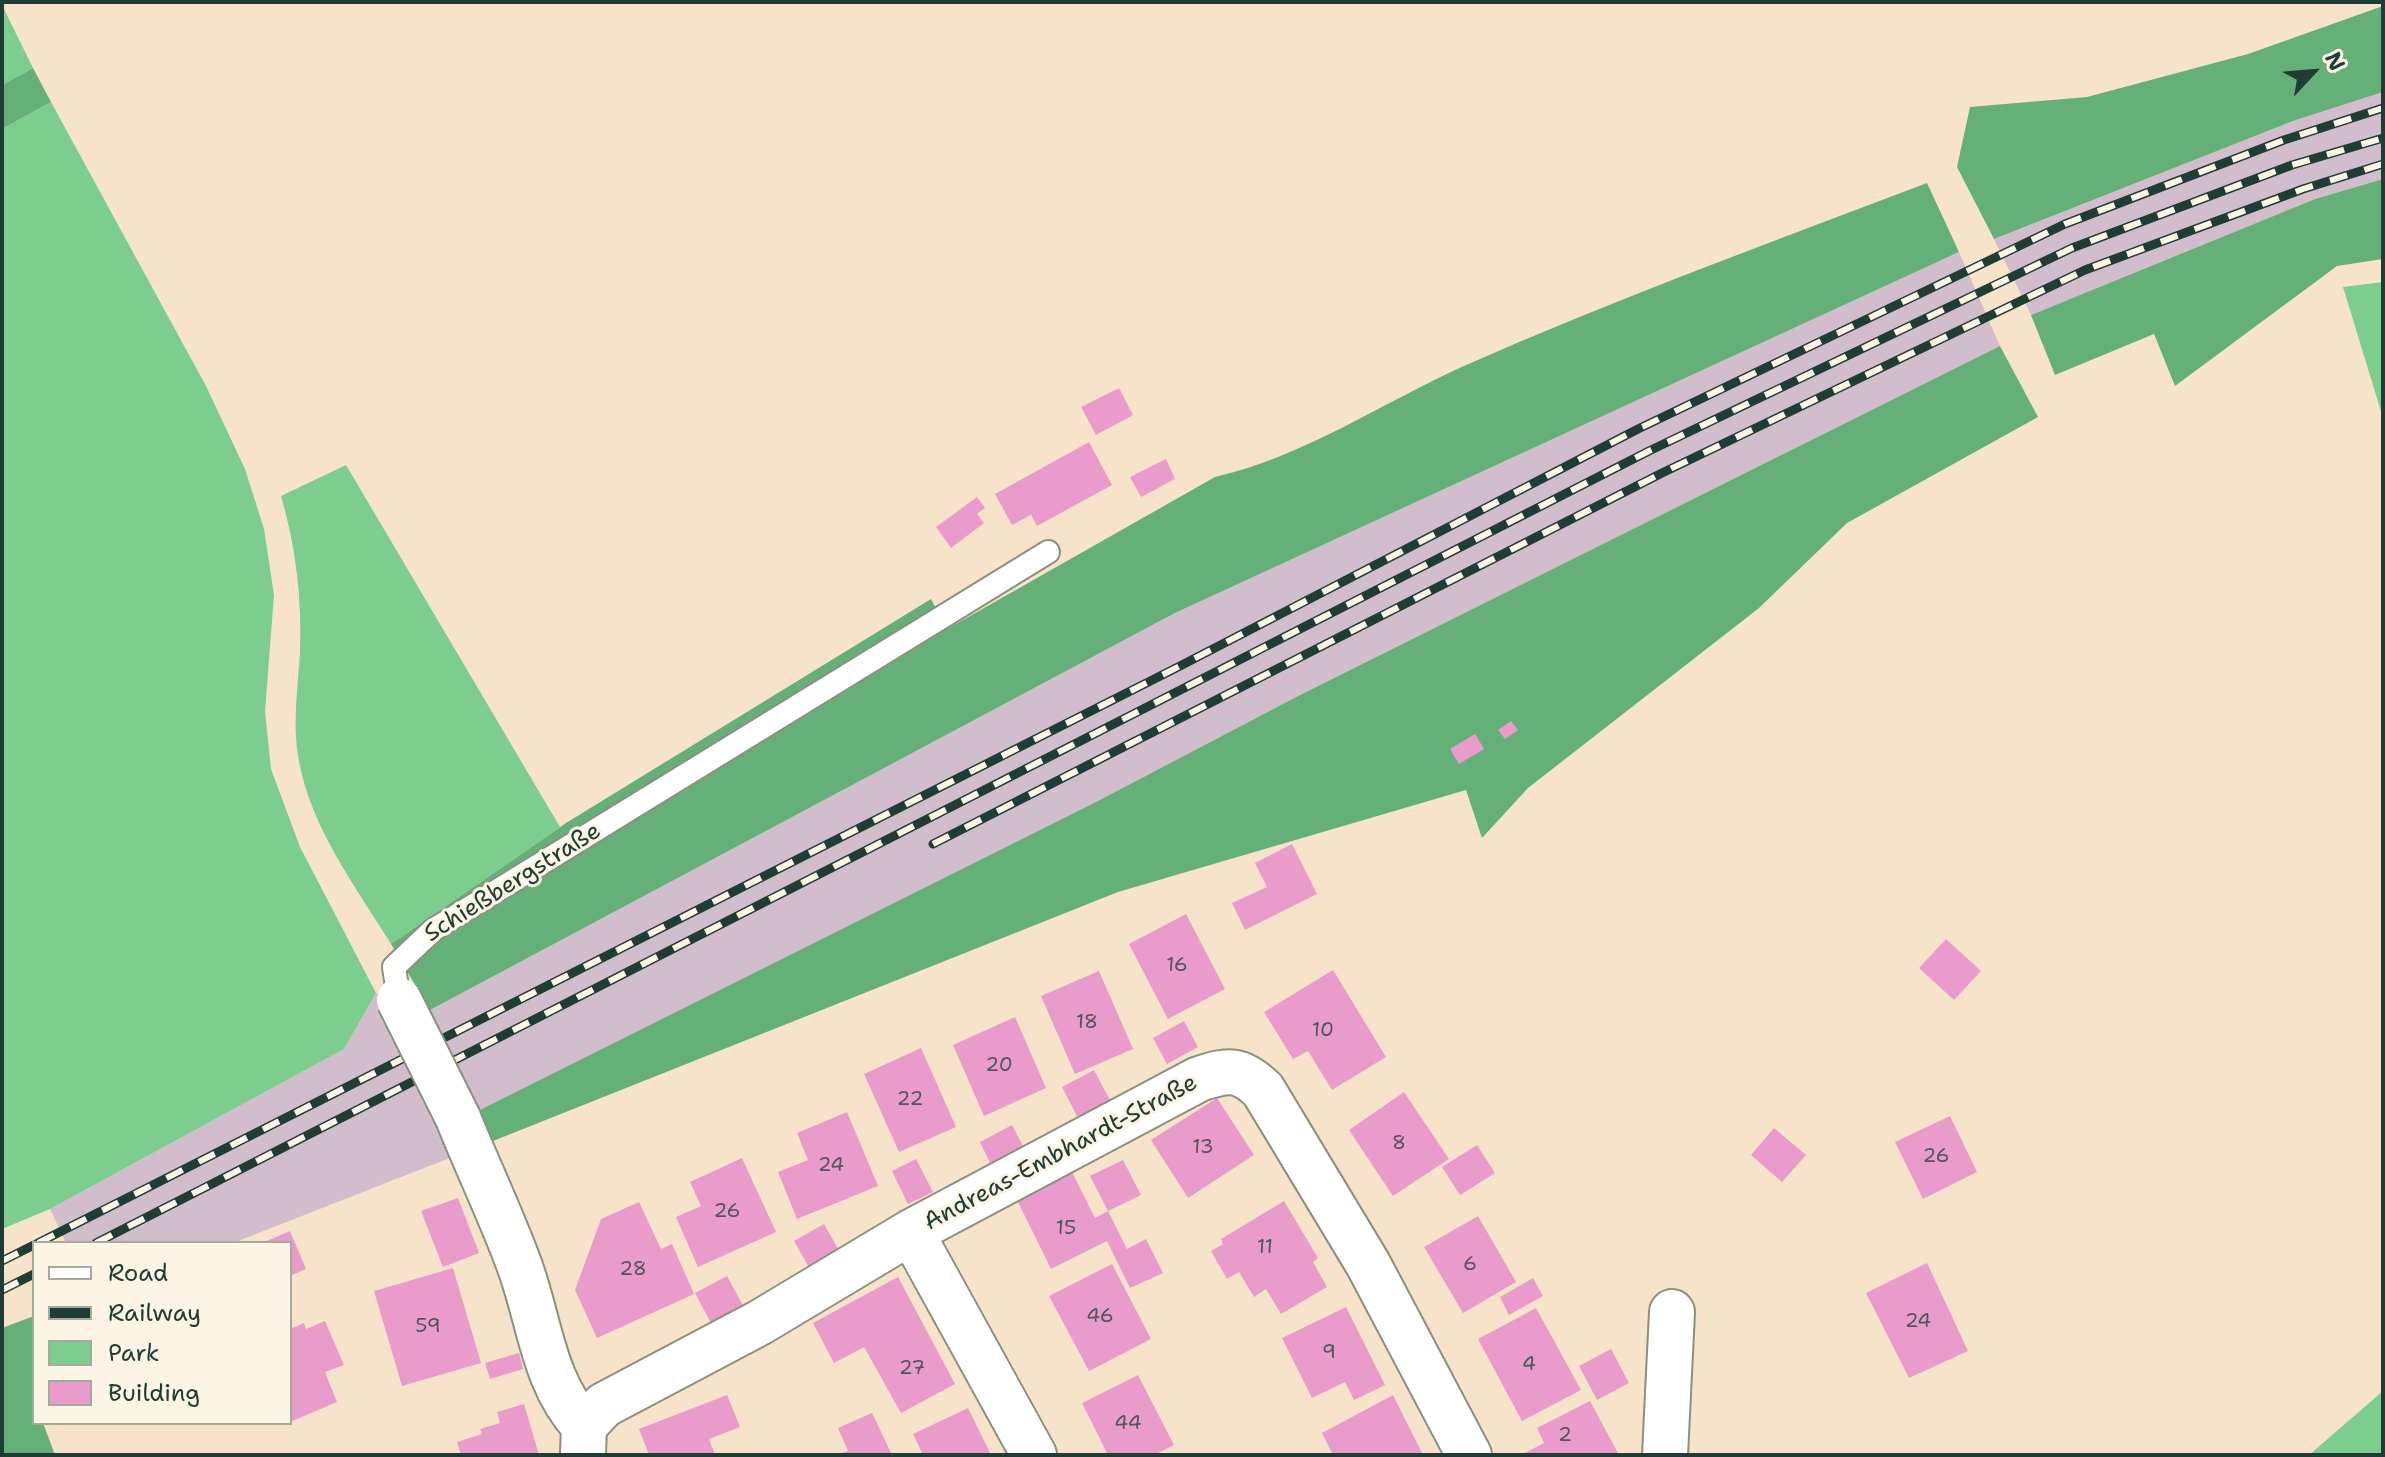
<!DOCTYPE html>
<html>
<head>
<meta charset="utf-8">
<style>
  body { margin:0 }
  #map { position:relative; width:2385px; height:1457px; overflow:hidden; background:#f7e3ca; font-family:"Shantell Sans",sans-serif }
  canvas { display:block }
  .frame { position:absolute; inset:0; border:4px solid #1f3d34; pointer-events:none }
  .legend { position:absolute; left:32px; top:1241px; width:260px; height:184px; box-sizing:border-box; background:#fcf5e5; border:2px solid #a4ab9e; margin:0; padding:10px 14px; list-style:none; font-size:24px; color:#1f3d34 }
  .legend li { display:flex; align-items:center; gap:16px; height:40px }
  .legend b { width:40px; border:2px solid #a4ab9e }
  .north { position:absolute; left:2273px; top:32px; width:80px; height:80px; -webkit-text-stroke:6px #fcf5e5; paint-order:stroke; rotate:64deg; font-size:22px; font-weight:700; line-height:32px; text-align:center; color:#1f3d34 }
  .north::after { content:''; display:block; margin:auto; width:28px; height:36px; background:#1f3d34; clip-path:polygon(50% 0,100% 100%,50% 72%,0 100%) }
</style>
</head>
<body>
<div id="map">
<canvas width="2385" height="1457"></canvas>
<div class="frame"></div>
<ul class="legend">
<li><b style="height:10px;background:#fff"></b>Road</li>
<li><b style="height:10px;background:#1f3d34"></b>Railway</li>
<li><b style="height:22px;background:#7ccd8e"></b>Park</li>
<li><b style="height:22px;background:#e99ccc"></b>Building</li>
</ul>
<div class="north">N</div>
</div>
<script>
const context = document.querySelector('canvas').getContext('2d');
context.lineJoin = 'round';
function fill(path, color) { context.fillStyle = color; context.fill(path, 'evenodd'); }
function stroke(path, color, width, dash) { context.strokeStyle = color; context.lineWidth = width; context.lineCap = dash ? 'butt' : 'round'; context.setLineDash(dash || []); context.stroke(path); }
function label(font, color, halo, rows, align = 'center') {
  context.font = font + ' "Shantell Sans",sans-serif'; context.lineWidth = 6; context.setLineDash([]); context.textBaseline = 'middle'; context.strokeStyle = halo; context.fillStyle = color; for (const [text, x, y, turn = 0] of rows) {
    context.save(); context.translate(x, y); context.rotate((+turn || 0) * Math.PI / 180); context.textAlign = isNaN(turn) ? turn : align; if (halo) context.strokeText(text, 0, 0); context.fillText(text, 0, 0); context.restore();
  }
}
const industrial = new Path2D(`
  M 2383,92 L 2383,179 L 2315,199 L 2031,315 L 1994,239 L 2293,121 Z
  M 1959,252 L 2000,346 L 1300,695 L 1094,803 L 481,1110 L 493,1141 L 233,1243 L 66,1243 L 50,1209 L 344,1049 L 376,993 L 430,1010 L 1175,613 Z`);
const green = new Path2D(`
  M 2,5 L 33,68 L 2,85 Z
  M 51,102 L 206,386 L 245,469 L 264,529 L 274,595 L 265,711 L 271,769 L 300,847 L 376,993 L 344,1049 L 50,1209 L 2,1229 L 2,129 Z
  M 2383,282 L 2383,418 L 2343,287 Z
  M 346,465 L 560,827 L 391,944 C 356,887 311,828 299,761 C 292,723 298,689 300,652 C 302,599 296,547 281,496 Z
  M 2383,1391 L 2383,1455 L 2309,1455 Z`);
const forest = new Path2D(`
  M 2383,6 L 2383,92 L 2293,121 L 1994,239 L 1957,167 L 1970,107 L 2087,97 L 2248,54 Z
  M 33,68 L 51,102 L 2,129 L 2,85 Z
  M 2383,179 L 2383,259 L 2337,266 L 2175,386 L 2154,334 L 2055,375 L 2031,315 L 2315,199 Z
  M 1927,183 L 1959,252 L 1175,613 L 430,1010 L 391,944 L 566,823 L 931,599 L 947,629 L 1215,477 C 1303,457 1382,403 1464,366 C 1615,299 1772,242 1927,183 Z
  M 2000,346 L 2038,417 L 1847,523 L 1759,608 L 1528,788 L 1482,838 L 1466,790 L 1118,892 L 493,1141 L 480,1110 L 1094,803 L 1300,695 Z
  M 34,1316 L 34,1423 L 43,1423 L 55,1455 L 2,1455 L 2,1328 Z`);
const building = new Path2D(`
  M 1119,388 L 1133,415 L 1096,435 L 1081,407 Z
  M 1089,442 L 1112,485 L 1037,526 L 1031,515 L 1012,525 L 995,494 Z
  M 1166,459 L 1175,479 L 1141,497 L 1130,477 Z
  M 977,497 L 985,508 L 977,514 L 984,523 L 951,548 L 936,527 Z
  M 1511,721 L 1518,730 L 1505,739 L 1498,730 Z
  M 1475,734 L 1484,749 L 1459,764 L 1450,749 Z
  M 1292,844 L 1317,894 L 1245,930 L 1232,903 L 1267,887 L 1255,863 Z
  M 1186,914 L 1225,989 L 1168,1019 L 1129,944 Z
  M 1946,939 L 1981,971 L 1954,1000 L 1919,968 Z
  M 1333,970 L 1386,1057 L 1332,1090 L 1308,1051 L 1293,1059 L 1264,1012 Z
  M 1099,971 L 1133,1049 L 1075,1074 L 1041,996 Z
  M 1015,1017 L 1046,1088 L 984,1116 L 953,1045 Z
  M 1184,1021 L 1198,1047 L 1167,1064 L 1153,1038 Z
  M 921,1048 L 956,1127 L 899,1152 L 864,1074 Z
  M 1094,1070 L 1112,1104 L 1080,1122 L 1062,1087 Z
  M 1404,1092 L 1449,1159 L 1393,1196 L 1349,1130 Z
  M 1217,1098 L 1254,1155 L 1188,1198 L 1151,1140 Z
  M 847,1112 L 878,1186 L 797,1219 L 778,1172 L 808,1160 L 797,1133 Z
  M 1950,1116 L 1977,1172 L 1923,1199 L 1895,1142 Z
  M 1012,1125 L 1023,1146 L 990,1163 L 980,1142 Z
  M 1774,1128 L 1806,1155 L 1782,1182 L 1751,1155 Z
  M 1477,1145 L 1495,1173 L 1460,1195 L 1442,1167 Z
  M 742,1158 L 776,1232 L 698,1267 L 676,1217 L 701,1206 L 690,1182 Z
  M 916,1159 L 933,1192 L 908,1204 L 892,1171 Z
  M 1123,1160 L 1141,1195 L 1108,1211 L 1127,1249 L 1146,1239 L 1163,1273 L 1130,1288 L 1107,1241 L 1051,1269 L 1017,1200 L 1072,1172 L 1095,1218 L 1108,1211 L 1090,1176 Z
  M 458,1198 L 479,1253 L 443,1267 L 421,1211 Z
  M 1284,1201 L 1318,1258 L 1313,1262 L 1327,1287 L 1281,1314 L 1266,1289 L 1254,1297 L 1239,1272 L 1227,1279 L 1211,1251 L 1223,1244 L 1221,1239 Z
  M 639,1202 L 661,1249 L 672,1244 L 694,1294 L 597,1338 L 575,1290 L 601,1219 Z
  M 1478,1216 L 1516,1282 L 1463,1313 L 1424,1247 Z
  M 824,1224 L 841,1254 L 811,1271 L 794,1241 Z
  M 290,1231 L 306,1269 L 290,1276 L 290,1243 L 262,1243 Z
  M 1927,1263 L 1968,1351 L 1909,1378 L 1866,1293 Z
  M 1112,1264 L 1151,1339 L 1089,1371 L 1049,1296 Z
  M 453,1268 L 481,1363 L 402,1386 L 374,1291 Z
  M 727,1276 L 745,1309 L 713,1327 L 695,1293 Z
  M 898,1277 L 955,1384 L 901,1413 L 864,1347 L 834,1363 L 813,1323 Z
  M 1533,1278 L 1543,1296 L 1509,1315 L 1500,1297 Z
  M 1346,1307 L 1385,1385 L 1354,1400 L 1345,1382 L 1312,1398 L 1282,1338 Z
  M 1536,1308 L 1581,1390 L 1522,1421 L 1478,1339 Z
  M 325,1321 L 344,1365 L 325,1372 L 337,1402 L 290,1422 L 290,1329 L 304,1323 L 306,1329 Z
  M 1611,1349 L 1629,1383 L 1597,1400 L 1579,1366 Z
  M 519,1353 L 523,1369 L 490,1379 L 485,1363 Z
  M 1138,1375 L 1174,1445 L 1154,1455 L 1108,1455 L 1082,1403 Z
  M 727,1395 L 740,1427 L 709,1439 L 715,1455 L 649,1455 L 639,1429 Z
  M 1393,1395 L 1423,1455 L 1333,1455 L 1322,1433 Z
  M 1590,1401 L 1619,1455 L 1521,1455 L 1544,1443 L 1537,1428 Z
  M 524,1404 L 539,1455 L 461,1455 L 457,1442 L 482,1434 L 480,1429 L 500,1423 L 497,1412 Z
  M 968,1408 L 991,1455 L 923,1455 L 913,1434 Z
  M 872,1413 L 892,1455 L 838,1455 L 848,1451 L 838,1428 Z`);
const lane = new Path2D(`
  M 399,1000 L 394,967 L 433,930 L 1048,552`);
const street = new Path2D(`
  M 458,1118 C 478,1168 502,1217 520,1267 C 540,1322 543,1382 584,1426 L 583,1453
  M 911,1232 L 1034,1455
  M 584,1426 L 604,1405 L 759,1323 L 911,1232 L 1199,1079 C 1229,1069 1240,1068 1263,1090 L 1368,1264 L 1469,1455
  M 1665,1455 L 1672,1312`);
const rail = new Path2D(`
  M 933,844 L 1662,473 L 2085,270 L 2303,189 L 2383,164
  M 38,1243 L 1180,666 L 1638,429 L 2065,224 L 2284,140 L 2383,108
  M 96,1243 L 1649,451 L 2072,248 L 2292,165 L 2383,138
  M 2,1261 L 34,1245
  M 2,1290 L 34,1274`);
const streetBridge = new Path2D(`
  M 399,1000 L 458,1118`);
const numberNames = [
  ["16",1177,966],
  ["18",1087,1023],
  ["10",1323,1031],
  ["20",999,1066],
  ["22",910,1100],
  ["8",1399,1144],
  ["13",1203,1148],
  ["26",1936,1157],
  ["24",831,1166],
  ["26",727,1212],
  ["15",1066,1229],
  ["11",1265,1248],
  ["6",1470,1265],
  ["28",633,1270],
  ["46",1100,1317],
  ["24",1918,1322],
  ["59",428,1327],
  ["9",1329,1353],
  ["4",1529,1365],
  ["27",912,1369],
  ["44",1128,1424],
  ["2",1565,1436]
];
const streetNames = [
  ["Schießbergstraße",513,883,-32],
  ["Andreas-Embhardt-Straße",1061,1153,-28]
];
fill(industrial, '#d1bdcc');
fill(green, '#7ccd8e');
fill(forest, '#65b079');
fill(building, '#e99ccc');
stroke(lane, '#8b907f', 26);
stroke(street, '#8b907f', 48);
stroke(lane, '#fff', 22);
stroke(street, '#fff', 44);
stroke(rail, '#1f3d34', 9);
stroke(rail, '#fcf5e5', 6, [18]);
stroke(streetBridge, '#8b907f', 48, []);
stroke(streetBridge, '#fff', 44);
label('20px', '#52555a', null, numberNames);
label('24px', '#1f3d34', '#fcf5e5', streetNames);
</script>
</body>
</html>
